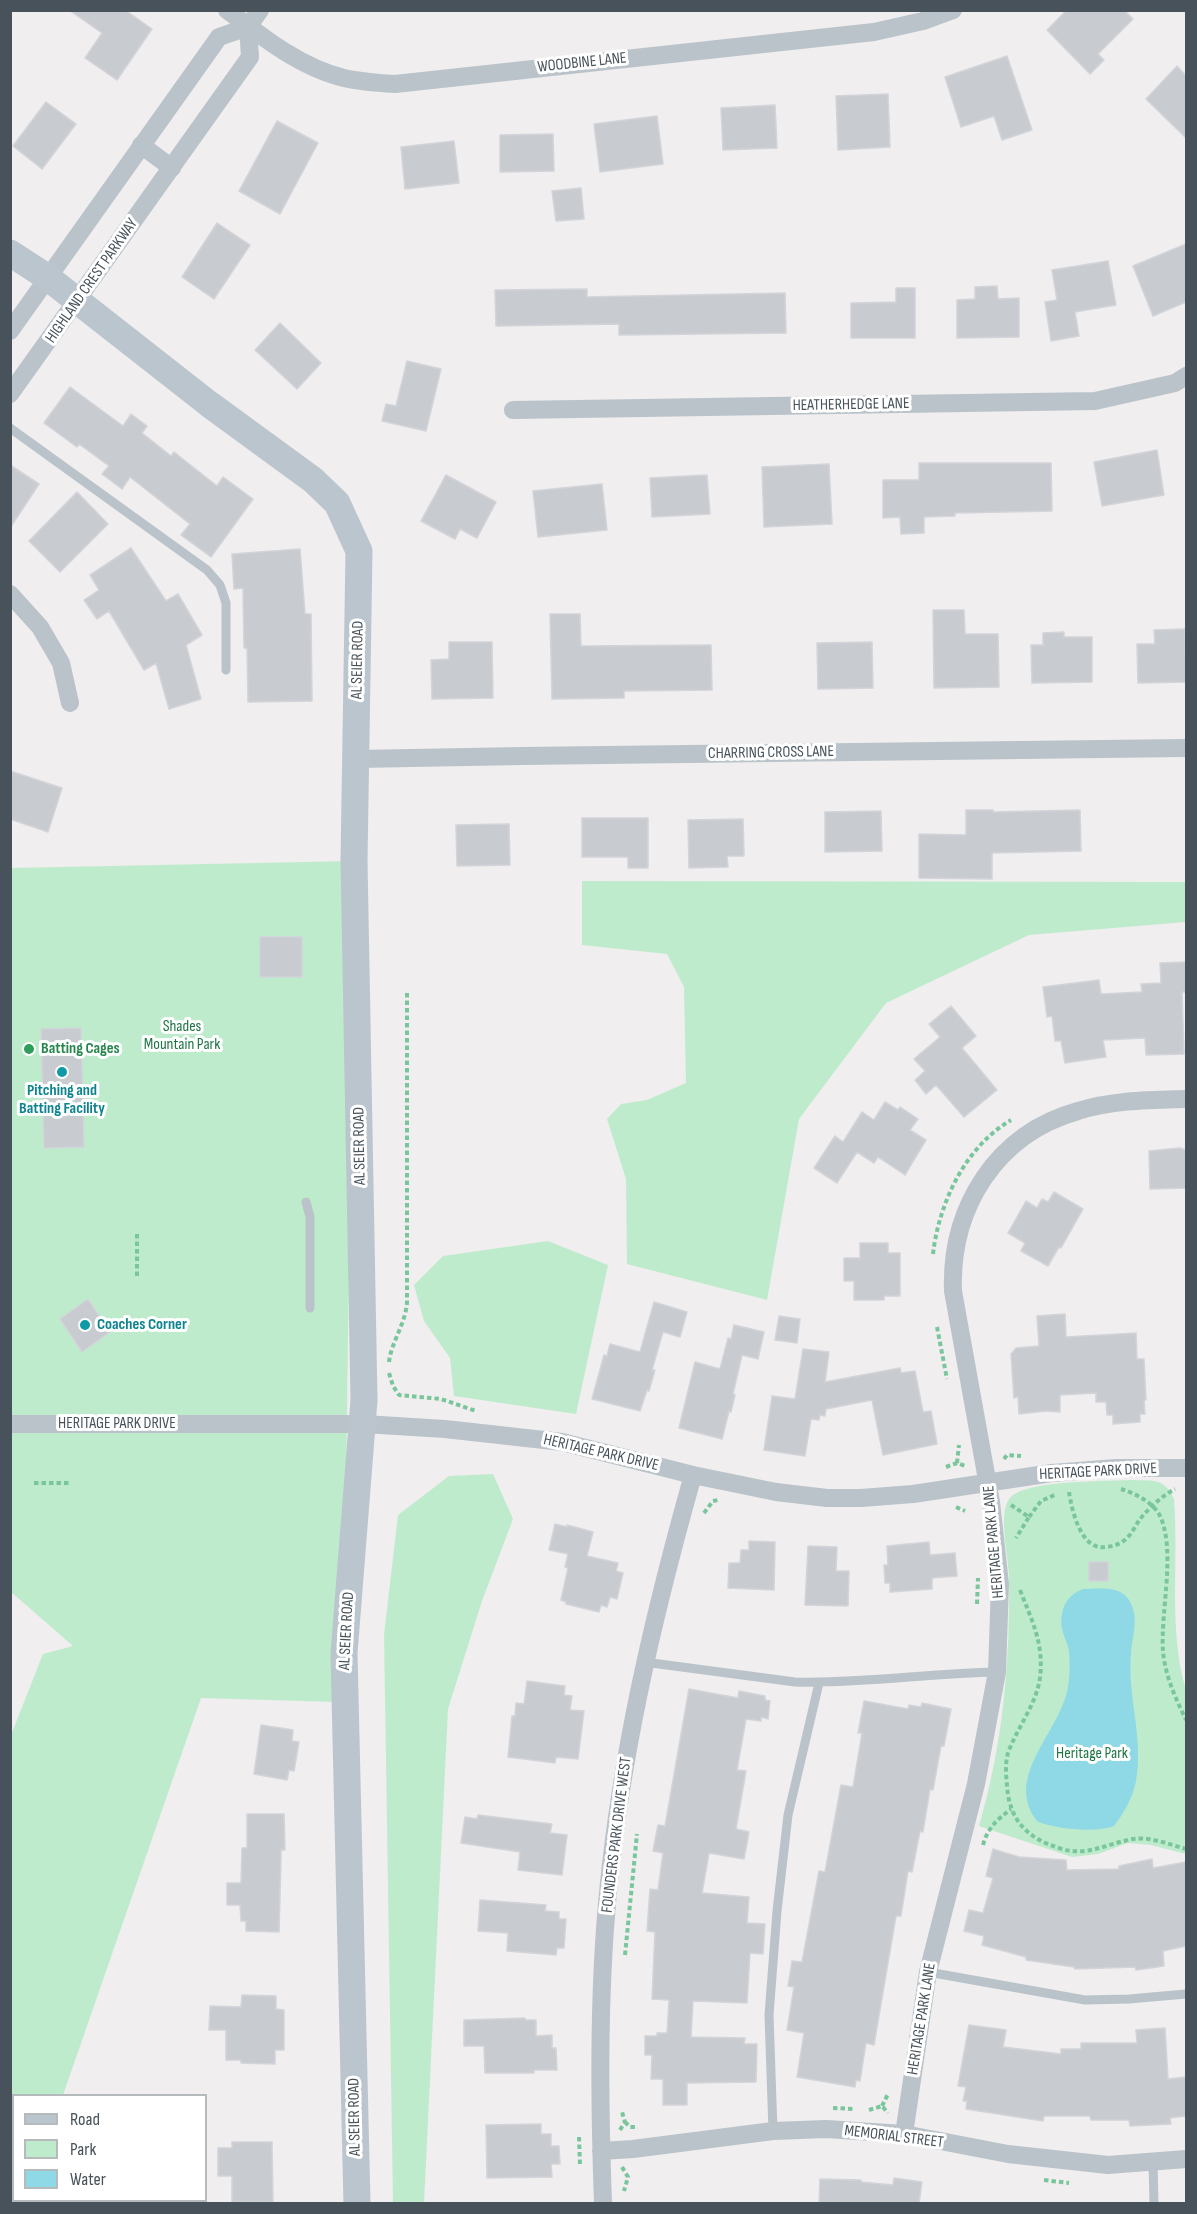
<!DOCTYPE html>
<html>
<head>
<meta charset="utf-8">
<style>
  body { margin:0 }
  #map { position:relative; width:1197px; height:2214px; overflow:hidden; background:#f0eeee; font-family:"Sofia Sans Condensed",sans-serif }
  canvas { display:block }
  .frame { position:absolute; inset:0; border:12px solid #47525a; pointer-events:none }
  .legend { position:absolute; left:12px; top:2094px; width:195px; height:108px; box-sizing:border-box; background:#fff; border:2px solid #b5babd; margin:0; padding:8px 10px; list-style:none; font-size:18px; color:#47525a }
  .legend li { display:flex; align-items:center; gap:12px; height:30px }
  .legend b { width:30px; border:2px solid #b5babd }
</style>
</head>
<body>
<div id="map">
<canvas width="1197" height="2214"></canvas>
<div class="frame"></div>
<ul class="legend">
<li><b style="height:8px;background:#bbc5ce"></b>Road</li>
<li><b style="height:16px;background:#bfebcd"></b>Park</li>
<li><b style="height:16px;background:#8fd8e5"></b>Water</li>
</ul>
</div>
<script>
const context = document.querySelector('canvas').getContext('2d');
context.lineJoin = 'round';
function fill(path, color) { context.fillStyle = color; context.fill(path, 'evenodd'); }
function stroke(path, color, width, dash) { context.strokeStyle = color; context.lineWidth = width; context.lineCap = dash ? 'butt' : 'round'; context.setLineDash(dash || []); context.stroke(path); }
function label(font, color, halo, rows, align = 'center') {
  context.font = font + ' "Sofia Sans Condensed",sans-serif'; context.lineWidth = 6; context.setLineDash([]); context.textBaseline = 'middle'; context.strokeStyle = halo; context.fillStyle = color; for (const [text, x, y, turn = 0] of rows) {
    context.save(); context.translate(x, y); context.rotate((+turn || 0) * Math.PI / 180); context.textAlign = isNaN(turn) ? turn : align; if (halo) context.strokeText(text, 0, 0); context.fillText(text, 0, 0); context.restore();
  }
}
const green = new Path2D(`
  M 354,861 L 344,1653 L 336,1702 L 201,1698 L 63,2095 L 14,2096 L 14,2200 L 29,2201 L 28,2204 L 10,2203 L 11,1735 L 43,1654 L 73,1646 L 11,1592 L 11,868 Z
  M 582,881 L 1186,882 L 1186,922 L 1029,935 L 886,1003 L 799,1119 L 767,1300 L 627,1264 L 626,1179 L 607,1119 L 621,1104 L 647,1100 L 686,1083 L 684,987 L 667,954 L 582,945 Z
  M 548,1241 L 608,1265 L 576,1414 L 454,1396 L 450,1358 L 424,1321 L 414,1285 L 443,1256 Z
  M 493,1474 L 513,1519 L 482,1601 L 448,1709 L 424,2203 L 393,2203 L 384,1635 L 398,1515 L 449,1476 Z
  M 1134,1480 C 1155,1481 1164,1478 1174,1499 C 1179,1563 1168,1629 1186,1690 L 1186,1854 L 1151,1845 L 1128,1843 L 1098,1854 L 1072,1857 L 979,1826 C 1003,1743 1010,1664 1009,1578 C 1009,1558 997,1512 1010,1498 C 1024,1480 1109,1481 1134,1480 Z`);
const water = new Path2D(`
  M 1083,1589 C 1099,1589 1119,1585 1129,1600 C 1140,1618 1132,1635 1131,1654 C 1127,1696 1144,1738 1136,1781 C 1133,1797 1124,1813 1114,1826 C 1095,1833 1057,1829 1038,1822 C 1003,1779 1056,1736 1067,1692 C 1070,1679 1070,1665 1069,1651 C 1068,1644 1064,1637 1062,1629 C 1059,1611 1066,1595 1083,1589 Z`);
const building = new Path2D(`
  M 69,10 L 125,10 L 152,29 L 117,80 L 85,58 L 102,33 Z
  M 1067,10 L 1124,10 L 1133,19 L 1098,54 L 1104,60 L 1090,74 L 1047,30 Z
  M 1007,56 L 1032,130 L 1002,140 L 994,116 L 961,127 L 945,77 Z
  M 1177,66 L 1186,76 L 1186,138 L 1146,99 Z
  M 888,94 L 890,147 L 838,150 L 836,96 Z
  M 46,102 L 76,124 L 42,169 L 13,146 Z
  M 775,105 L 777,148 L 723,150 L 721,108 Z
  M 657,116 L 663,164 L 600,172 L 594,124 Z
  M 277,121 L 318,143 L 280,214 L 239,191 Z
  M 553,134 L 554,171 L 500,172 L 500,135 Z
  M 454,141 L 459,183 L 405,189 L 401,147 Z
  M 581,188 L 584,219 L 556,221 L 552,191 Z
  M 217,223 L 250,245 L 214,299 L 182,277 Z
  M 1186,244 L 1186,302 L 1153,316 L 1133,266 Z
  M 1108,261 L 1116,305 L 1075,312 L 1079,336 L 1051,341 L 1045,302 L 1057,300 L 1052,270 Z
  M 997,286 L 998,299 L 1019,298 L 1019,337 L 957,338 L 957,300 L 975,299 L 975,287 Z
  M 896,288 L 915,288 L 915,338 L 851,338 L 851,303 L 896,302 Z
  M 587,289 L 587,297 L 785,293 L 786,333 L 619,335 L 619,324 L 496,326 L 495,290 Z
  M 280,323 L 321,363 L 297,389 L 255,350 Z
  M 407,361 L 441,369 L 426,431 L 382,421 L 386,404 L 396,406 Z
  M 70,387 L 123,426 L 131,414 L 147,426 L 142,433 L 171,456 L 174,452 L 217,486 L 223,477 L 253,499 L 211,557 L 181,535 L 190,524 L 130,477 L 122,489 L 102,474 L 109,466 L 79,444 L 77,447 L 44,423 Z
  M 1157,450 L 1164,495 L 1102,506 L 1094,462 Z
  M 919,463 L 1051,463 L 1052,511 L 955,513 L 955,516 L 924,517 L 924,533 L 901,534 L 900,517 L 883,518 L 883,480 L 919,480 Z
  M 829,464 L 832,524 L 764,527 L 762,467 Z
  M 10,465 L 39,484 L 10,528 Z
  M 446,475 L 496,502 L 477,538 L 460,529 L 455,539 L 421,521 Z
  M 707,475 L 710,514 L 652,517 L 650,478 Z
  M 602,484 L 607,530 L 538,537 L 533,491 Z
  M 77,492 L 108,524 L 60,572 L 29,541 Z
  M 131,548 L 166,601 L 178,594 L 202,635 L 186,645 L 201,699 L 169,709 L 156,663 L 144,670 L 109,611 L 97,619 L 84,600 L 99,590 L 90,575 Z
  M 300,549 L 305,614 L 311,614 L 312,701 L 248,702 L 247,648 L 244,648 L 243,588 L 234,589 L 232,554 Z
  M 933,610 L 964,610 L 965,634 L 998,634 L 999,687 L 934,688 Z
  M 550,614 L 580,614 L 581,646 L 711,645 L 712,690 L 624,691 L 624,698 L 552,699 Z
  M 1185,629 L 1186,682 L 1138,683 L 1137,644 L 1155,644 L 1154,630 Z
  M 1064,632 L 1064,637 L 1092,637 L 1092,682 L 1032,683 L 1031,645 L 1043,645 L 1043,633 Z
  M 449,642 L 492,642 L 493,698 L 432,699 L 431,660 L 449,659 Z
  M 872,642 L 873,688 L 818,689 L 817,643 Z
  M 10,771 L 62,788 L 48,832 L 10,819 Z
  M 966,810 L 993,810 L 993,812 L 1080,810 L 1081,851 L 992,853 L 992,879 L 919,878 L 919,834 L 966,835 Z
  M 881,811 L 882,851 L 825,852 L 825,812 Z
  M 582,818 L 648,818 L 648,868 L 628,868 L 628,857 L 582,857 Z
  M 743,819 L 744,856 L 727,856 L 728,867 L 689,868 L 688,820 Z
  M 509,824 L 510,865 L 457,866 L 456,825 Z
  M 260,937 L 302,937 L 302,977 L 260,977 Z
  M 1186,962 L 1186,992 L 1182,992 L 1184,1054 L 1146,1055 L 1145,1038 L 1103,1040 L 1106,1057 L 1065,1063 L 1061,1041 L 1055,1041 L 1052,1016 L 1047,1017 L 1043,987 L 1099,980 L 1101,994 L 1142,992 L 1141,984 L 1161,983 L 1160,963 Z
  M 951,1006 L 976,1036 L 962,1048 L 997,1090 L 964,1117 L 936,1085 L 926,1094 L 915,1080 L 925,1071 L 914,1059 L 940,1037 L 929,1024 Z
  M 81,1028 L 84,1147 L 44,1148 L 41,1029 Z
  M 885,1102 L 898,1110 L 900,1107 L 918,1119 L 910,1130 L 926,1140 L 905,1175 L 878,1157 L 874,1163 L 857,1152 L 837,1183 L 814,1168 L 835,1136 L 843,1142 L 862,1112 L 874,1120 Z
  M 1180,1148 L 1186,1150 L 1186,1188 L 1150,1189 L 1149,1151 Z
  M 1054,1192 L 1083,1209 L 1061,1248 L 1059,1247 L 1048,1266 L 1021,1251 L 1025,1243 L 1008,1233 L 1026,1201 L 1037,1208 L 1042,1199 L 1048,1202 Z
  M 860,1243 L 888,1243 L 888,1253 L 900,1253 L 900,1296 L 884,1296 L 884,1300 L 854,1300 L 854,1281 L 844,1281 L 844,1258 L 860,1258 Z
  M 88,1299 L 110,1332 L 82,1352 L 60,1319 Z
  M 654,1302 L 687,1312 L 680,1337 L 663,1332 L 652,1370 L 655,1370 L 649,1391 L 647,1390 L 640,1411 L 592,1399 L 604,1355 L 607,1356 L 610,1344 L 640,1352 Z
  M 1065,1314 L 1066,1337 L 1136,1333 L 1137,1359 L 1144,1359 L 1146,1400 L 1144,1400 L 1145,1414 L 1140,1414 L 1140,1422 L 1113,1424 L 1113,1415 L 1107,1415 L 1106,1402 L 1096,1402 L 1096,1393 L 1060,1395 L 1060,1412 L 1046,1411 L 1019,1414 L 1018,1397 L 1014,1398 L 1011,1354 L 1016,1348 L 1039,1346 L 1037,1316 Z
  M 779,1316 L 800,1319 L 797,1343 L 775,1340 Z
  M 734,1325 L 764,1332 L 758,1359 L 742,1355 L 733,1394 L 735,1395 L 731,1412 L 729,1411 L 722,1439 L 679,1428 L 695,1362 L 720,1369 L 728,1338 L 731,1339 Z
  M 803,1349 L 829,1352 L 825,1382 L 900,1368 L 901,1373 L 915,1371 L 923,1412 L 931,1411 L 937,1444 L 883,1455 L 872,1400 L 826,1409 L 825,1416 L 820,1415 L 819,1420 L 811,1419 L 805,1456 L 764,1450 L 772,1396 L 795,1399 Z
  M 555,1524 L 567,1527 L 567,1525 L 593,1532 L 587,1556 L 618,1563 L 616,1571 L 623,1573 L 617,1599 L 610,1597 L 607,1607 L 601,1605 L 599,1612 L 566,1604 L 566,1602 L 561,1600 L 568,1568 L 565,1567 L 568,1554 L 549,1550 Z
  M 749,1541 L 775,1542 L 774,1590 L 728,1588 L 729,1563 L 740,1563 L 741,1550 L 749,1550 Z
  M 929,1542 L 930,1555 L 955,1553 L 957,1576 L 932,1578 L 932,1589 L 890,1592 L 890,1583 L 885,1583 L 884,1565 L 888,1565 L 887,1546 Z
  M 808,1546 L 837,1547 L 836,1571 L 849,1571 L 848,1606 L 805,1605 Z
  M 1089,1562 L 1108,1562 L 1108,1581 L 1089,1581 Z
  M 527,1681 L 565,1686 L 564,1695 L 572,1696 L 570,1710 L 584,1711 L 578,1759 L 556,1757 L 555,1763 L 508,1757 L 512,1716 L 515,1716 L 516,1703 L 524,1704 Z
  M 689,1689 L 738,1698 L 739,1691 L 765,1696 L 765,1700 L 770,1701 L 768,1719 L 761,1717 L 761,1721 L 746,1719 L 737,1770 L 746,1771 L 736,1829 L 749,1832 L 744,1859 L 709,1853 L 702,1893 L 749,1897 L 747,1923 L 765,1924 L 763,1954 L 750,1953 L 747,2003 L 693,2001 L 691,2037 L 745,2038 L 744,2044 L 757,2044 L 756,2082 L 687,2083 L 687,2105 L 663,2105 L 663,2079 L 651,2079 L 652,2055 L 645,2055 L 645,2036 L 657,2036 L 657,2033 L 667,2033 L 669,2000 L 652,1999 L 655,1932 L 647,1931 L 650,1889 L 658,1890 L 663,1853 L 653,1851 L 658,1825 L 665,1826 Z
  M 864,1701 L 908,1709 L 909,1705 L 921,1707 L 922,1703 L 951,1709 L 944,1746 L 941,1746 L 933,1790 L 930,1789 L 923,1832 L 920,1831 L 912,1872 L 908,1871 L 901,1916 L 896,1916 L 874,2045 L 866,2043 L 860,2081 L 856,2080 L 855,2087 L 797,2077 L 804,2033 L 787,2030 L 794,1987 L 788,1986 L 792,1961 L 802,1962 L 819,1871 L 825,1872 L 841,1785 L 853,1787 L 862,1733 L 858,1733 Z
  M 261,1725 L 293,1730 L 292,1741 L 299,1742 L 294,1771 L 289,1770 L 287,1780 L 254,1774 Z
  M 247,1814 L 284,1814 L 285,1850 L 281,1850 L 281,1858 L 279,1932 L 246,1931 L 246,1921 L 241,1921 L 240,1905 L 227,1905 L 227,1883 L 241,1883 L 242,1848 L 247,1848 Z
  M 478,1815 L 552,1824 L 550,1833 L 567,1835 L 562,1875 L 518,1870 L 520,1852 L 461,1843 L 465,1817 L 477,1819 Z
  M 993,1849 L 1019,1857 L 1066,1860 L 1067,1870 L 1119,1869 L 1119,1866 L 1152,1859 L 1153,1868 L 1186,1862 L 1186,1946 L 1163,1951 L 1164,1966 L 1136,1970 L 1135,1967 L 1075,1969 L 1074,1967 L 1026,1960 L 1026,1957 L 982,1945 L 984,1936 L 964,1931 L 969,1910 L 983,1913 L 993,1878 L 986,1876 Z
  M 480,1900 L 546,1905 L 545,1911 L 559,1912 L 559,1919 L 566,1919 L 564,1948 L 557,1948 L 556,1955 L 507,1951 L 508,1933 L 478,1931 Z
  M 242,1995 L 276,1996 L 276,2009 L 284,2010 L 284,2050 L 275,2050 L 275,2064 L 241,2063 L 241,2060 L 226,2060 L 226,2030 L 209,2030 L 210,2006 L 241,2007 Z
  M 525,2018 L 525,2020 L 536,2020 L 536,2036 L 552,2035 L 552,2048 L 556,2048 L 557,2070 L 534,2070 L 534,2073 L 485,2073 L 484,2046 L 464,2046 L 464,2020 Z
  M 969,2025 L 1006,2030 L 1003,2047 L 1061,2054 L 1061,2049 L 1081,2049 L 1081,2043 L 1137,2043 L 1136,2030 L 1165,2028 L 1168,2079 L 1186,2077 L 1186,2116 L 1170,2118 L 1171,2124 L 1130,2126 L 1129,2120 L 1091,2120 L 1090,2116 L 1044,2116 L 1043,2121 L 966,2109 L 967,2101 L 963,2101 L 966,2087 L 958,2086 Z
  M 541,2124 L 541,2134 L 551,2134 L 551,2146 L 559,2146 L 560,2164 L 551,2164 L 552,2177 L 487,2178 L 486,2125 Z
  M 232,2142 L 272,2142 L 273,2202 L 232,2202 L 232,2176 L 218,2176 L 218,2148 L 232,2148 Z
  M 894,2178 L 922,2182 L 919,2204 L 819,2204 L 820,2179 L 861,2180 L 861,2182 L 893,2185 Z`);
const path = new Path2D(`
  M 933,1254 C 939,1203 965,1147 1011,1120
  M 137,1276 L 137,1231
  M 937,1327 L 947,1379
  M 389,1362 C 391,1343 405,1325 407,1303 L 407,992
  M 389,1373 L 393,1386 L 399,1395 L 441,1399 L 476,1411
  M 1004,1459 L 1007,1455 L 1021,1456
  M 957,1463 L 959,1445
  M 946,1467 L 957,1463 L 965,1466
  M 34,1483 L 70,1483
  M 1121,1489 C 1134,1493 1151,1501 1159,1514 C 1177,1548 1160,1613 1163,1651 C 1165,1676 1176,1699 1186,1720
  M 1069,1492 C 1072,1511 1081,1551 1106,1547 C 1114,1546 1121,1544 1127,1538 C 1132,1533 1136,1525 1140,1519 C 1150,1507 1162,1496 1175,1489
  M 1011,1505 L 1029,1517 L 1016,1538
  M 956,1507 L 965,1511
  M 704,1513 L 713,1501 L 718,1500
  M 1029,1517 L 1041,1501 L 1057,1494
  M 1020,1590 C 1032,1621 1044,1643 1040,1678 C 1036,1705 1017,1728 1008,1753 C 1005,1763 1006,1775 1007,1785 C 1009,1821 1028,1839 1062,1849 C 1086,1856 1105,1845 1128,1840 C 1147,1835 1168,1844 1186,1849
  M 977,1604 L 978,1578
  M 983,1845 C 988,1827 997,1820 1011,1809
  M 625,1955 L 637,1834
  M 882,2106 L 888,2094
  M 833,2108 L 855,2109
  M 869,2110 L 882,2106 L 888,2113
  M 625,2122 L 630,2127 L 638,2127
  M 620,2130 L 625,2122 L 622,2112
  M 579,2137 L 580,2165
  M 622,2167 L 628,2177 L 624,2191
  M 1044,2180 L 1069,2183`);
const lane = new Path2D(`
  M 10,428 L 207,570 L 220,585 L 226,603 L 226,670
  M 306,1202 L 310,1217 L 310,1308
  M 644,1662 L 795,1682 C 862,1684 930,1673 997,1672
  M 928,1972 L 1085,2000 L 1129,1999 L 1186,1994
  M 773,2131 L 769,2015 L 777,1911 L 788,1815 L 819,1683
  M 1153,2162 L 1154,2204`);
const street = new Path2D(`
  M 227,10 C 262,37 301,68 344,78 C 361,82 378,83 395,84 L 874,32 L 923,21 L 953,10
  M 141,145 L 172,168
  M 10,331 L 219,37 L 248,27 L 260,10
  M 10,394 L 250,57 L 248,27
  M 513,410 L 1095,401 L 1175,383 L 1186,376
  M 10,594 L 40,627 L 61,663 L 70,703
  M 357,759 L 522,756 L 1186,748
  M 10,1424 L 364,1424 L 445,1429 L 562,1442 L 693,1475 L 776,1492 L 827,1498 L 861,1498 L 913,1494 L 1052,1473 L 1116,1468 L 1186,1468
  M 904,2134 L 928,1972 L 976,1784 L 997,1672 L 1000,1584 L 991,1502 L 953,1291 C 950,1208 996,1134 1078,1111 C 1113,1100 1150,1100 1186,1099
  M 601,2151 L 633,2149 L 773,2131 L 826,2129 L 904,2134 L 1008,2154 L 1108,2165 L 1186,2159
  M 603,2204 C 599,2091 598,1976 611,1864 C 626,1732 657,1603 693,1475`);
const secondary = new Path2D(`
  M 10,253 L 47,277 L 209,404 L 313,480 L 337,503 L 359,551 L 354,861 L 364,1400 L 344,1653 L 357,2204`);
const markers = [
  [29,1049,6,"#2e9e5b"],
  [62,1072,6,"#0f9aa8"],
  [85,1325,6,"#0f9aa8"]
];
const streetNames = [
  ["WOODBINE LANE",582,63,-6],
  ["HIGHLAND CREST PARKWAY",92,281,-55],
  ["HEATHERHEDGE LANE",851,405,-1],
  ["AL SEIER ROAD",358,660,-89],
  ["CHARRING CROSS LANE",771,753,-1],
  ["AL SEIER ROAD",360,1146,-91],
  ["HERITAGE PARK DRIVE",117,1424],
  ["HERITAGE PARK DRIVE",601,1453,13],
  ["HERITAGE PARK DRIVE",1098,1472,-3],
  ["HERITAGE PARK LANE",994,1542,-95],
  ["AL SEIER ROAD",347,1631,-87],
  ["FOUNDERS PARK DRIVE WEST",617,1835,-83],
  ["HERITAGE PARK LANE",922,2019,-81],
  ["AL SEIER ROAD",355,2117,-91],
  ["MEMORIAL STREET",894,2137,7]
];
const parkNames = [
  ["Shades",182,1027],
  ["Mountain Park",182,1045],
  ["Heritage Park",1092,1754]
];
const leisureNames = [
  ["Batting Cages",41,1049]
];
const cultureNames = [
  ["Pitching and",62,1091],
  ["Batting Facility",62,1109],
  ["Coaches Corner",97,1325,"left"]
];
fill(green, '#bfebcd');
fill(water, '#8fd8e5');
fill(building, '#c8cbd0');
stroke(building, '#d2d4d9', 1.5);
stroke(path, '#7ac69c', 4, [4.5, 3]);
stroke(lane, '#bac3ca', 9);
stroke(street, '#bac3ca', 18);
stroke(secondary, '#bbc5ce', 27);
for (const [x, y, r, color] of markers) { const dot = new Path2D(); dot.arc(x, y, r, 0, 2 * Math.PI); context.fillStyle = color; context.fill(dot); stroke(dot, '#fff', 2); }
label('16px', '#47525a', '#fff', streetNames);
label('16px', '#1e7544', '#fff', parkNames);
label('bold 16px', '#27864d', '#fff', leisureNames, 'left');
label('bold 16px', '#0d838f', '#fff', cultureNames);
</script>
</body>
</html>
